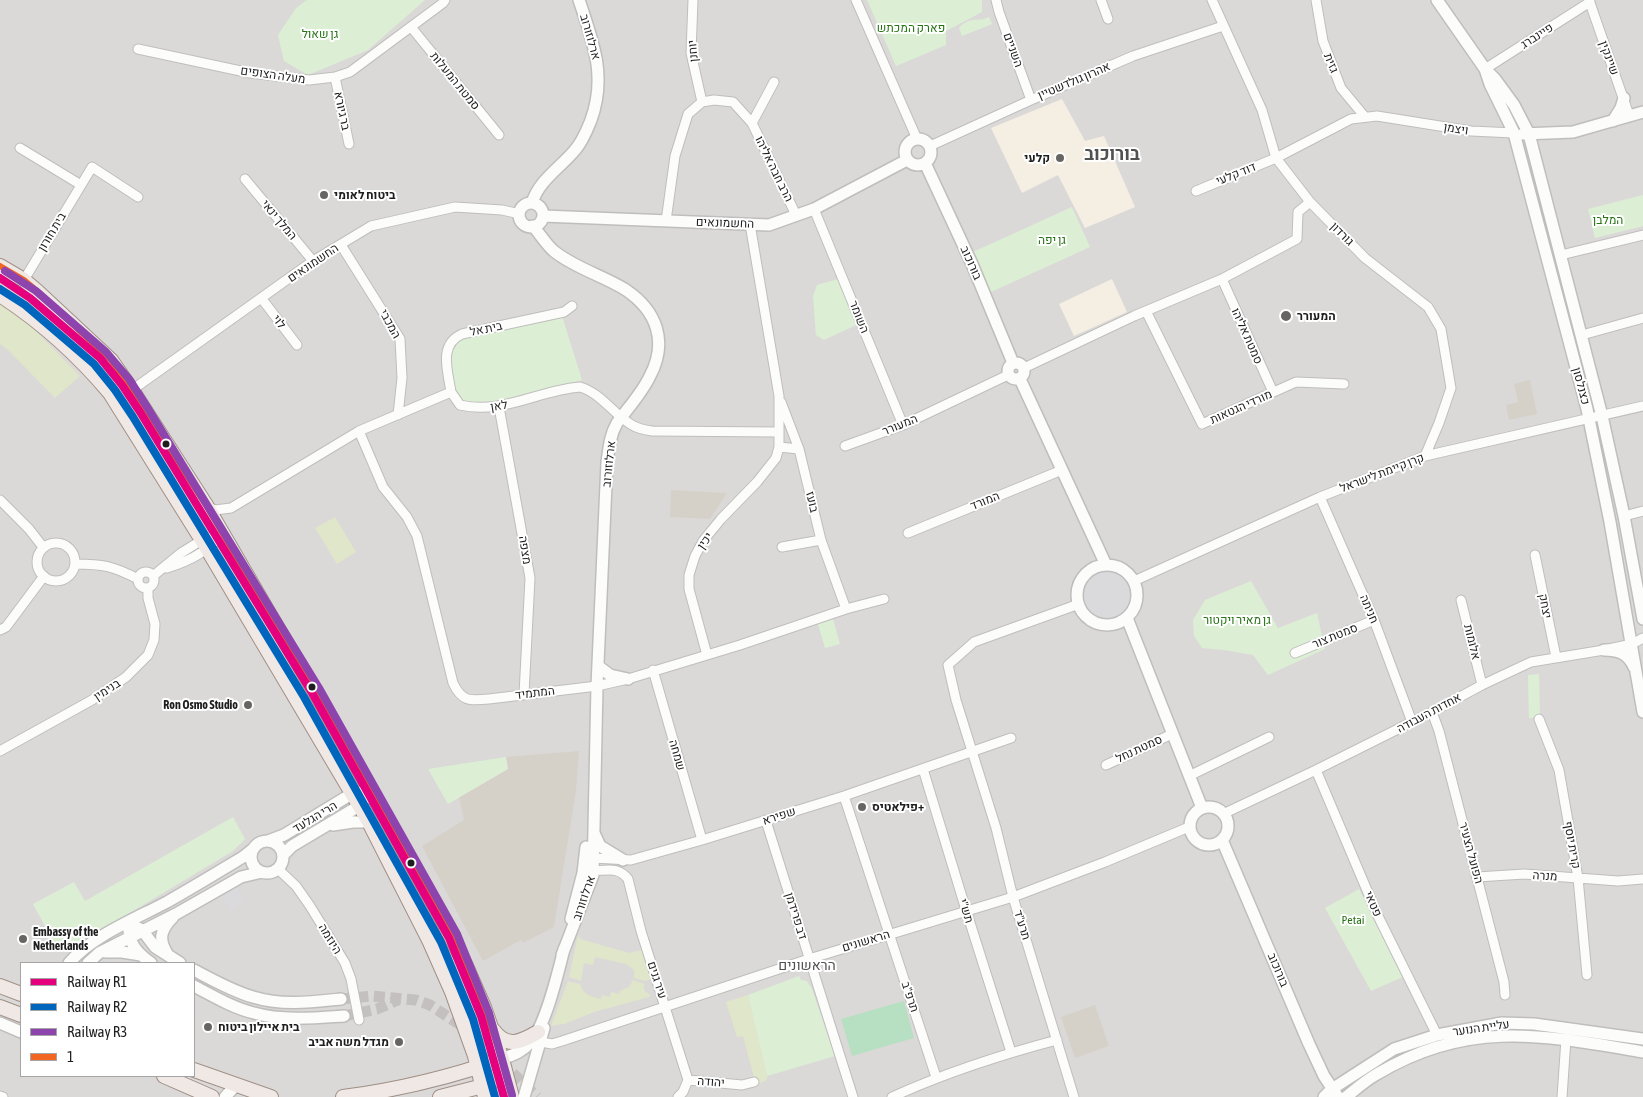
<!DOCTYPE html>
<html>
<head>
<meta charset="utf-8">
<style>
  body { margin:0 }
  #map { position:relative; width:1643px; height:1097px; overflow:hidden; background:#ece9e7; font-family:"Asap Condensed",sans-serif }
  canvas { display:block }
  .legend { position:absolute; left:20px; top:962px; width:175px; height:115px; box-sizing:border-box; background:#fff; border:1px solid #a5a5a5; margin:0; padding:6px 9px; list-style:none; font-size:15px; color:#1e1e1e }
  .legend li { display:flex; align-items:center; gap:10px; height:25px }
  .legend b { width:25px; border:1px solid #a5a5a5 }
</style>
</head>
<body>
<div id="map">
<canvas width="1643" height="1097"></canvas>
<ul class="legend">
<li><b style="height:6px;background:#e5007d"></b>Railway R1</li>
<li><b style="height:6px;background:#0065bd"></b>Railway R2</li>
<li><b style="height:6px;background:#8e44ad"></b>Railway R3</li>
<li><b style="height:6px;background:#f26522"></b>1</li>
</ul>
</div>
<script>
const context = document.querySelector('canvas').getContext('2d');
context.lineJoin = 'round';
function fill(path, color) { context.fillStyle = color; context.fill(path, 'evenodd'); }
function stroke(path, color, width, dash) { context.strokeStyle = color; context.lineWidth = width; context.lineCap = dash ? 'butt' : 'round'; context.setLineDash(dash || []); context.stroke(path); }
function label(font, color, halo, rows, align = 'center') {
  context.font = font + ' "Asap Condensed",Heebo,sans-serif'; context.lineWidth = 4; context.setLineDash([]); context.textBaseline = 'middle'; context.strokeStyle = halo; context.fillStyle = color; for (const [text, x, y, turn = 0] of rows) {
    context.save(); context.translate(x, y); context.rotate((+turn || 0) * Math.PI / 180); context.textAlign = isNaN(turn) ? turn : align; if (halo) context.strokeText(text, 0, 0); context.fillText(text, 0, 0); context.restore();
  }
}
const residential = new Path2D(`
  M 0,0 L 1643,0 L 1643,1097 L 0,1097 ZM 21,963 L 194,963 L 194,1076 L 21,1076 Z`);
const education = new Path2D(`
  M 1062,99 L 1085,141 L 1104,136 L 1135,207 L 1085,228 L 1058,175 L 1022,193 L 991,128 Z
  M 1112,279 L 1127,312 L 1074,336 L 1059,304 Z`);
const religious = new Path2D(`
  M 1607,0 L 1643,0 L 1643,35 L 1636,16 L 1607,22 L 1600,1 Z
  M 898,816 L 916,874 L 879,885 L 878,881 L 893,877 L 890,867 L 902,863 L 898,848 L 885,851 L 881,840 L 863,846 L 858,829 L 860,829 L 860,827 Z
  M 398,911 L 412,939 L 358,955 L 349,937 Z
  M 588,915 L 594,918 L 591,919 L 595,921 L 597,918 L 604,922 L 605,920 L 613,925 L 615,929 L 618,924 L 632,921 L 640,945 L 631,949 L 589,937 L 590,931 L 584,928 Z
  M 303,922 L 335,981 L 309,994 L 296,969 L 291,971 L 273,938 Z`);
const construction = new Path2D(`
  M 1530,380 L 1537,414 L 1509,420 L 1506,405 L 1518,402 L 1514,384 Z
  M 671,490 L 727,493 L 710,519 L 670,517 Z
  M 579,751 L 576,791 L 554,927 L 523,943 L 521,940 L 483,961 L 422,846 L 464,820 L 459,797 L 508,769 L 506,757 Z
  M 1095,1005 L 1109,1046 L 1075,1058 L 1061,1017 Z`);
const grass = new Path2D(`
  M 0,304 L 25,320 L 80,376 L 55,398 L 9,351 L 0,344 Z
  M 335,517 L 356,552 L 337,564 L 315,528 Z
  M 578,935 L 580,939 L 629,953 L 642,950 L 651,979 L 645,981 L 634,978 L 634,970 L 626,964 L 595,957 L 593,965 L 584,963 L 581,981 L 569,977 Z
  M 633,980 L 644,984 L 644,990 L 650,995 L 649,997 L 594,1012 L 564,1024 L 551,1026 L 568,981 L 580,984 C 583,995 590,996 601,999 L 602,995 L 610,997 L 611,992 L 619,994 L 620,991 L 629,987 Z
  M 748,995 L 767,1076 L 767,1080 L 756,1085 L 743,1036 L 737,1037 L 726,1002 Z`);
const park = new Path2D(`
  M 307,0 L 425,0 L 368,50 L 308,75 L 284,61 L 278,35 L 296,8 Z
  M 867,0 L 982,0 L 982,12 L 946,31 L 946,45 L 896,66 Z
  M 989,17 L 992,24 L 962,36 L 959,28 C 971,15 977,23 989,17 Z
  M 1643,195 L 1643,226 L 1595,238 L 1588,209 Z
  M 1072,207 L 1090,247 L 991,292 L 973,252 Z
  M 838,279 L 856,325 L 824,340 L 816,335 L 813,296 L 817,285 Z
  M 562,316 L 582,380 C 560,385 474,415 460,398 C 450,386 451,368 449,354 L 463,336 Z
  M 1251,581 L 1278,628 L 1317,613 L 1325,649 L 1268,675 L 1253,655 L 1224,650 L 1202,648 L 1194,636 L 1193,620 L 1205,600 Z
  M 833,619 L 840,644 L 825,648 L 818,624 Z
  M 1539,674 L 1540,717 L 1529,718 L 1528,675 Z
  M 506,757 L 508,769 L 448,804 L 428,769 Z
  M 233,817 L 245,839 L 233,851 L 108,926 L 59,952 L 33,904 L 74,882 L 85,901 Z
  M 1359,889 L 1403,977 L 1371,991 L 1325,908 Z
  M 799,976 L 801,980 L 807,981 L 812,989 L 835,1056 L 767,1076 L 748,995 Z`);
const pitch = new Path2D(`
  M 904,1001 L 914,1038 L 852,1056 L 841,1019 Z`);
const plaza = new Path2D(`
  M1077 595a30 30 0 1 1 60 0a30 30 0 1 1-60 0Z
  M 233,881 L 245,901 L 230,910 L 218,890 Z`);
const tertiaryTunnel = new Path2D(`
  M 341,999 L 372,996 L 416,1000 L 430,1005 L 470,1031 L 537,1097
  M 344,1016 L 377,1009 L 398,1000`);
const minor = new Path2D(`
  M 693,0 L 691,53 L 702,102
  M 856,0 L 917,139
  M 996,0 L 999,12 L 1031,100
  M 1101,0 L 1108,19
  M 1212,0 L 1262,110 L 1276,158 L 1310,202 L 1365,258 L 1428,307 L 1441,329 L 1451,388 L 1439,423 L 1425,456
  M 1316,0 L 1323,41 L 1341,88 L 1365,117
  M 1589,0 L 1629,115
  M 411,27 L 499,135
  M 138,49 L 250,73 L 309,80 L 335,77 L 350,72 L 443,3 L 445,0
  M 1485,69 L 1590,2
  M 335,77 L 349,144
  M 752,123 L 774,82
  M 930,146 L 1031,100 L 1133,56 L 1223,26
  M 20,148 L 81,185
  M 245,179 L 313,261
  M 1196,191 L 1276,158 L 1351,119 L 1377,116 L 1471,131 L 1514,133
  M 814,209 L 903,425
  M 666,221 L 675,156 L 688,114 L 702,102 L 714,100 L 733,102 L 752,123 L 796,215
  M 341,245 L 400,339 L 402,378 L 398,415
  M 1561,255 L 1643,235
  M 1222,279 L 1273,392
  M 24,280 L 92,167 L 138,197
  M 262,299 L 297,345
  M 1146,311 L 1202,424 L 1296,382 L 1344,384
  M 1582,335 L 1643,318
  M 1024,368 L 1134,316 L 1222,279 L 1297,239 L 1298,212 L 1310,202
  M 132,390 L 313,261 L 371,226 L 455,207 L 502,210 L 520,214
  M 451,392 C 448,371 438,345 462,334 L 564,312 L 572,306
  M 781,402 L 799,449 L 821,540 L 846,609
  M 499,407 L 530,578 L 524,694
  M 359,431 L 383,487 L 407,517 L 417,536 L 453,683 C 462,702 470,701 489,699 L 597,686 L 628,679 L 740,645 L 846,609 L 884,599
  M 845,446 L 903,425 L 1008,375
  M 779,447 L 799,449
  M 1320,497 L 1374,620 L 1412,722
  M 0,500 L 29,529 L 43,547
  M 207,506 L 215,510 L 231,508 L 359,431 L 451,392 L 460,405 C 502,415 539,390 580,387 C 601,393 614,415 632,425 C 638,429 645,430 652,431 L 778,432
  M 1624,516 L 1643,511
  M 908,533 L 1062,470
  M37 562a19 19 0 1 1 38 0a19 19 0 1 1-38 0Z
  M 782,547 L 821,540
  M 1535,555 L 1556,657
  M 75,564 C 103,564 113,566 138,579
  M 167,568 C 192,560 204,553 223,534
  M138 580a8 8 0 1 1 16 0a8 8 0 1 1-16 0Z
  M 153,576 L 181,553 L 202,540 L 223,534
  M 1134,581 L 1320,497 L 1425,456 L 1643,406
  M 1461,600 L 1482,685
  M 0,630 L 6,627 L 44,576
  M 1295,653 L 1374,620
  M 707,655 L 689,589 L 689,575 L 695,556 L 703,541 L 721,519 L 757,482 L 776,458 L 779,447 L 779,396 L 750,224
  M 653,670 L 702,840
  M 1432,712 L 1439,731 L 1504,982 L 1505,995
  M 1539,719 L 1559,770 L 1578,878 L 1587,975
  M 0,751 L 92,700 L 126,677 L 148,655 L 154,640 L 155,624 L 148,598 L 148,588
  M 1106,765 L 1172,734
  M 923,769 L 966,910 L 1011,1052
  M 1316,770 L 1377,914 L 1437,1035
  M 1189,776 L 1269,737
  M 844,796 L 936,1077
  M 1223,814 L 1316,770 L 1432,712 L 1482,685 L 1531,662 L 1604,650 L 1632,644 L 1643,638
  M 766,821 L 853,1097
  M 278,869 L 296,886 L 310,906 L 345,963 L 351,979 L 359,1020
  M 1477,877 L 1524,874 L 1618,881 L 1643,879
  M 541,1042 L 552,1044 L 562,1041 L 809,959 L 1013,897 L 1105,862 L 1189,827
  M 688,1080 L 641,931 L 628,879 C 614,861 599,878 584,865 L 592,858 L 631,860 L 702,840 L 844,796 L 1011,738
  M 0,1096 L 3,1097
  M 678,1097 L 683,1092 L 688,1080 L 742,1085 L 754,1082
  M 892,1097 C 945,1073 1000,1055 1057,1040
  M 1074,1097 L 1013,897 L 996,828 L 956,700 L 948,665 L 974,642 L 1079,604
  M 1562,1097 L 1566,1039`);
const tertiary = new Path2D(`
  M 1437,0 L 1485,69 L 1495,79 L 1514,105 L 1529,134 L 1602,416 L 1624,516 L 1643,619
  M 1485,69 L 1490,84 L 1514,133 L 1587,409 L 1610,522 L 1643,712
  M 1613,121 L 1621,108 L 1624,98
  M 1523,134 L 1573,132 L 1643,112
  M905 152a13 13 0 1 1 26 0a13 13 0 1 1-26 0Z
  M 925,163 L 972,264 L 1013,363
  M 532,203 C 539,180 560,168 575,150 C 583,141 587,130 591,120 C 607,76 593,42 579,0
  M519 215a12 12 0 1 1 24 0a12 12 0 1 1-24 0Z
  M 543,216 L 769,225 L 814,209 L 907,160
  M 533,226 C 540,234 547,246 555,252 C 577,269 604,276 626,290 C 657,311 668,342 650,376 C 642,393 628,408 617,423 C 610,435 609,448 607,462 L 597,686 L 593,875 L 562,955
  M1008 371a8 8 0 1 1 16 0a8 8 0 1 1-16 0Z
  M 1020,379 L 1106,565
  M1077 595a30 30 0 1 1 60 0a30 30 0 1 1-60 0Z
  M 1127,618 L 1202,808
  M 1604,650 C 1618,650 1628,653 1634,667
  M 598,666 L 610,675 L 628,679
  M1190 826a19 19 0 1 1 38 0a19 19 0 1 1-38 0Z
  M 333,825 L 353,822 L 369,822
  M 594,833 L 600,846 L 623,860
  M 1222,840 L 1309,1044 L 1324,1076 L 1338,1097
  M 268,841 L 284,835 L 353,793 L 371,791
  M251 857a16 16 0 1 1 32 0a16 16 0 1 1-32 0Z
  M 283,855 L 292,846 L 359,806 L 364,800
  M 571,919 L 583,873 L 586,847
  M 136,927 L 142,930 L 155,947 L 180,963
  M 129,931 C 130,946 140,955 151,963
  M 106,952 L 122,952 L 141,955
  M 168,955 C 158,940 160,930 173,917
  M 69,963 C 92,936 135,919 167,902 C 192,888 218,872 243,857 L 253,849
  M 88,963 L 99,953 L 176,914 L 241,877 L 262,872
  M 194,970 C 213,980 232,991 253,997 C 282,1006 312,1002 341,999
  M 194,986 C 213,996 233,1008 254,1013 C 282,1021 315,1018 344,1016
  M 0,1023 L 21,1032
  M 502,1059 C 512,1055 522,1052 529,1044 C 545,1028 558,973 564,949
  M 225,1097 L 235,1086
  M 524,1097 L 544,1028
  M 1324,1097 L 1332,1089 L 1394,1049 L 1437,1035 L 1502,1023 L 1534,1024 L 1643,1039
  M 1346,1097 C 1356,1089 1366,1080 1377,1074 C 1468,1019 1544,1035 1643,1052`);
const primary = new Path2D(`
  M 0,266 L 24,280 L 37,291 L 111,360 L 132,390 L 206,505 L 327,713 L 441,917 L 466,966 L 484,1007 L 502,1059 L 512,1097
  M 0,295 C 40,321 79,356 110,393 L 202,540 L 369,822 L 429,940 L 452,992 L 475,1056 L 485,1097
  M 0,986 L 21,994
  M 0,1007 L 21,1015
  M 493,1030 C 507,1049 521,1042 538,1032
  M 194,1070 L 271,1097
  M 164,1076 L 212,1097
  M 343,1097 C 396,1090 451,1077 502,1059
  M 440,1097 L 487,1085 L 497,1077 L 502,1059`);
const bus1 = new Path2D(`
  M 0,266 L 24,280 L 37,291 L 111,360 L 206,505 L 327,713 L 441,917 L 466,966 L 484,1007 L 502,1059 L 512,1097`);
const rail1 = new Path2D(`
  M 0,278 L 30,298 L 100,358 L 122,385 L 140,412 L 312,693 L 449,938 L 481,1016 L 504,1097`);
const rail2 = new Path2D(`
  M 0,289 L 25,305 L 94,364 L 115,390 L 133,417 L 304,697 L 441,942 L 473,1019 L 495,1097`);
const rail3 = new Path2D(`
  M 5,271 L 36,291 L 106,352 L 129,379 L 147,407 L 319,688 L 457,934 L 489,1013 L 512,1095`);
const markers = [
  [1060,158,5,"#666564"],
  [324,195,5,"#666564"],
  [1286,316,6,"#666564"],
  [166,444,4.5,"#1e1e1e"],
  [312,687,4.5,"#1e1e1e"],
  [248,705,5,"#666564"],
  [862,807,5,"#666564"],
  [411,863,4.5,"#1e1e1e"],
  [23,939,5,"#666564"],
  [208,1027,5,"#666564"],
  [399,1042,5,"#666564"]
];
const parkNames = [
  ["פארק המכתש",911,28],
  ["גן שאול",320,34],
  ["המלבן",1608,220],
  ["גן יפה",1052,240],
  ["גן מאיר ויקטור",1237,620],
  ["Petai",1353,920]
];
const streetNames = [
  ["פיינברג",1537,36,-33],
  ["ארלוזורוב",590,37,74],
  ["השניים",1013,50,70],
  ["יוחנן",693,51,-95],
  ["שיינקין",1609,58,70],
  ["גזית",1331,63,68],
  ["מעלה הצופים",273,75,8],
  ["סמטת המעלות",455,81,51],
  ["אהרון גולדשטיין",1074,81,-23],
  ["בר גיורא",342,111,78],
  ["ויצמן",1456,129,9],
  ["הרב חבה אליהו",774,169,64],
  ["דוד קלעי",1236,174,-22],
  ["המלך ינאי",279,220,50],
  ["החשמונאים",725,223,2],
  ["בית חורון",52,232,-59],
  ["גורדון",1342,234,45],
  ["החשמונאים",313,263,-34],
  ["בורוכוב",971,263,66],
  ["השומר",859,317,68],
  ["לוי",279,322,52],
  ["המכבי",390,324,61],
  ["בית אל",486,329,-12],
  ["סמטת אליהו",1247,336,66],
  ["כצנלסון",1581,386,75],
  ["לאן",499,406,-9],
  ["מורדי הגטאות",1241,407,-24],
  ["המעורר",900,425,-22],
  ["ארלוזורוב",609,464,-84],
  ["קרן קיימת לישראל",1382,473,-21],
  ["המורד",985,501,-22],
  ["בועז",812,502,77],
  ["יכין",705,541,-55],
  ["מצפה",525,550,81],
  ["יצחק",1545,606,79],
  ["חניתה",1369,609,67],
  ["סמטת צור",1335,636,-22],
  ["אלומות",1472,642,76],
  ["בנימין",107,690,-33],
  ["המתמיד",535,693,-7],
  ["אחדות העבודה",1429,713,-28],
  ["סמטת נחל",1139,749,-25],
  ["שמחה",677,755,74],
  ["שפירא",779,816,-18],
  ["הרי הגלעד",315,817,-31],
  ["קרית יוסף",1572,845,80],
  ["הפועל הצעיר",1471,853,75],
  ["מנרה",1545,876,4],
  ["ארלוזורוב",584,898,-71],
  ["פטאי",1373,904,66],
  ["תש\"י",966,911,73],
  ["דב פרידמן",796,916,73],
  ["תרע\"ד",1022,925,73],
  ["היוזמה",330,939,59],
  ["הראשונים",866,941,-17],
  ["בורוכוב",1278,970,67],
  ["עיר גנים",657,980,72],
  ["תרפ\"ב",910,997,72],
  ["עליית הנוער",1481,1028,-8],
  ["יהודה",711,1082,4]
];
const poiNames = [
  ["קלעי",1050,158,"right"],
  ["ביטוח לאומי",334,195],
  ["המעורר",1297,316],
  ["Ron Osmo Studio",238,705,"right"],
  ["פילאטיס+",872,807],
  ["Embassy of the",33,932],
  ["Netherlands",33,946],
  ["בית איילון ביטוח",218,1027],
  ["מגדל משה אביב",389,1042,"right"]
];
const neighbourhoodNames = [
  ["הראשונים",807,966]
];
const districtNames = [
  ["בורוכוב",1112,154]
];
fill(residential, '#dbd9d8');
fill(education, '#f5efe3');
fill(religious, '#dad9d8');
fill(construction, '#d5d1c9');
fill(grass, '#e0e6c9');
fill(park, '#dcefd5');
fill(pitch, '#b7dfc2');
fill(plaza, '#dadadd');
stroke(tertiaryTunnel, '#c3c0bf', 11, [11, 5.5]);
stroke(minor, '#bfbebd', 11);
stroke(tertiary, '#bfbebd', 14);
stroke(primary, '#a09086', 16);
stroke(minor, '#fcfcfb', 9);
stroke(tertiary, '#fcfcfb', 11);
stroke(primary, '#efe8e5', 14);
stroke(bus1, '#f26522', 6);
stroke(rail1, '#e5007d', 8);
stroke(rail2, '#0065bd', 8);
stroke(rail3, '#8e44ad', 8);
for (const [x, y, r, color] of markers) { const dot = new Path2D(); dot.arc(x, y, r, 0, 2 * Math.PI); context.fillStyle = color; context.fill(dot); stroke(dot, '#fff', 2); }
label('12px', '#287216', '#fff', parkNames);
label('12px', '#1e1e1e', '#fff', streetNames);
label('bold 12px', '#1e1e1e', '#fff', poiNames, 'left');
label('14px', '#515151', '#fff', neighbourhoodNames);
label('bold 18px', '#515151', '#fff', districtNames);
</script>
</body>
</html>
